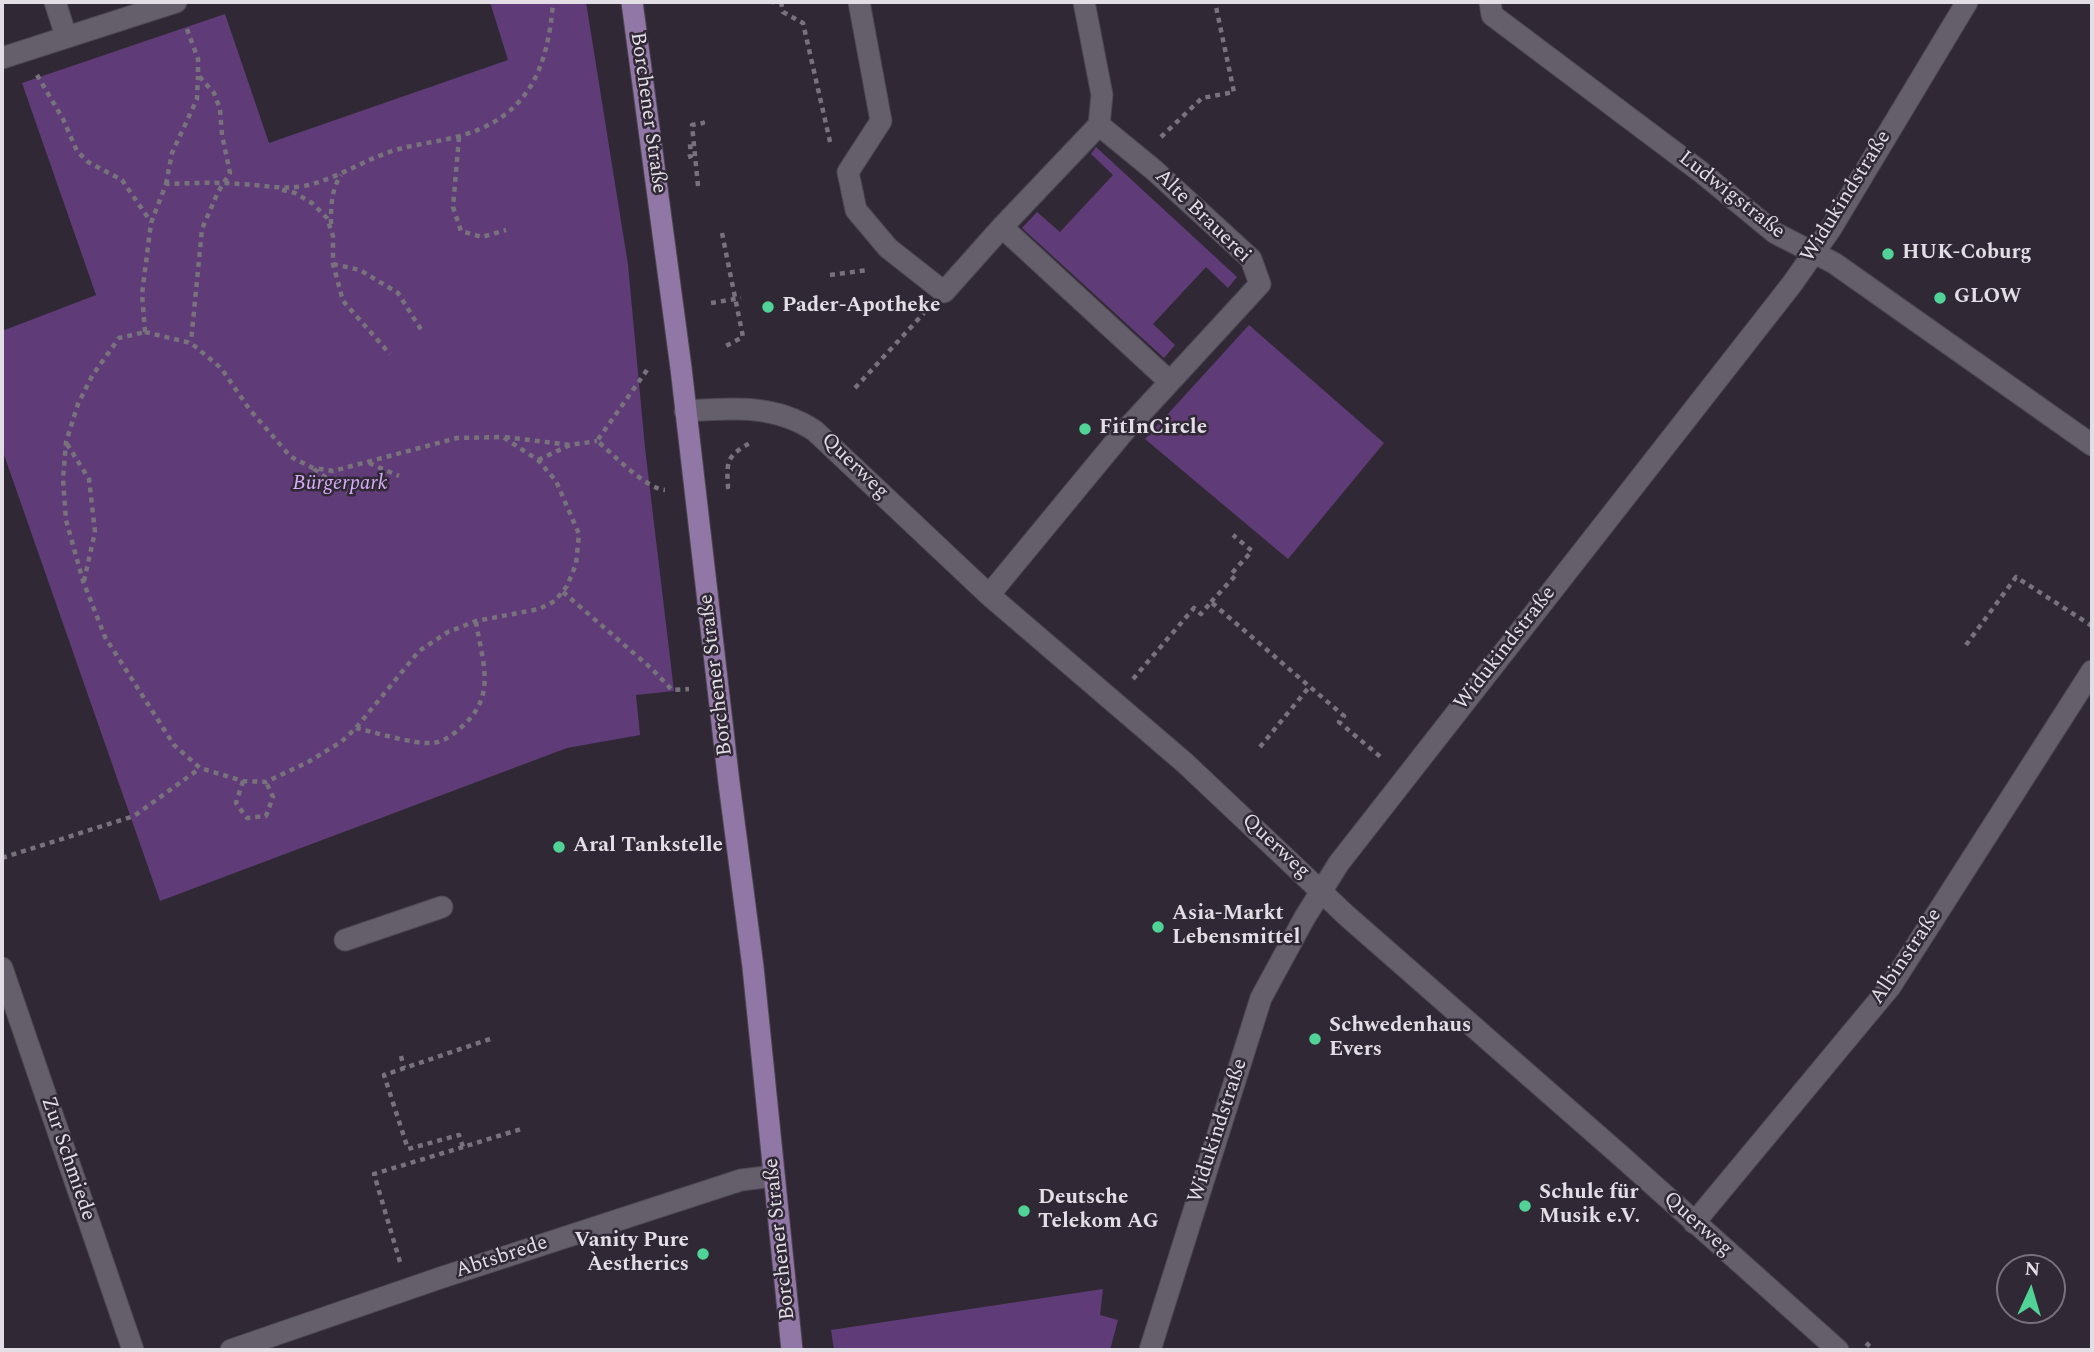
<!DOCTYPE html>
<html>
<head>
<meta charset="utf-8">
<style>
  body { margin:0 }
  #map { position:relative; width:2094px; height:1352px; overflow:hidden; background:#302935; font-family:Spectral,serif }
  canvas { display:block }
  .frame { position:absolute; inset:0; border:4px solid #e3dee6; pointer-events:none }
  .north { position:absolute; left:1996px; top:1254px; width:70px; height:70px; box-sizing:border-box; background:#302935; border:2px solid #78717c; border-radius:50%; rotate:4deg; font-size:19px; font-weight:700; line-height:28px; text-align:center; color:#e3dee6 }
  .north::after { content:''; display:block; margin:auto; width:24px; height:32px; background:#51d397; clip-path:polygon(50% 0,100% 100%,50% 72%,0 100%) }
</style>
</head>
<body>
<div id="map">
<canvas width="2094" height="1352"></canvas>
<div class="frame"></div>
<div class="north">N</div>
</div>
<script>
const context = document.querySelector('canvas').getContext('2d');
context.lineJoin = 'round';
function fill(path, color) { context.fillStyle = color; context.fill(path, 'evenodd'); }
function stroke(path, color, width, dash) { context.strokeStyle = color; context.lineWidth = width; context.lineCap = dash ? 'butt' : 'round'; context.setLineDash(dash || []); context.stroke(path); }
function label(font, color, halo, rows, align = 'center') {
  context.font = font + ' Spectral,serif'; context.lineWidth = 5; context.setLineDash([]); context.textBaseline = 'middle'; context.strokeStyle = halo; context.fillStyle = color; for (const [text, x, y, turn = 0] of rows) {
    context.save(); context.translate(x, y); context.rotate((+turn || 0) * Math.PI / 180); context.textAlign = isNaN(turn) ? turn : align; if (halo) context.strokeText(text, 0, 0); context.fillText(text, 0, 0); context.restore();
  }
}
const green = new Path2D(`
  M 490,2 L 586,2 L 628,265 L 645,448 L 674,691 L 636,695 L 640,735 L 567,748 L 160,901 L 2,449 L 2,331 L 96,295 L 22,83 L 225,14 L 269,143 L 508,60 Z
  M 1096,147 L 1237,277 L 1228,288 L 1206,267 L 1153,324 L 1175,345 L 1164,358 L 1022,228 L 1037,212 L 1060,232 L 1113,175 L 1091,154 Z
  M 1249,325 L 1384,443 L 1288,559 L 1145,439 Z
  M 1103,1289 L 1100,1315 L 1118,1320 L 1110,1350 L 834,1350 L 831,1330 Z`);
const path = new Path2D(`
  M 771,2 L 774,2
  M 781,2 L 783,12 L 803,23 L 831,146
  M 187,29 L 198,59 L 198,75 L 214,93 L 220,109 L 222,135 L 230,173 L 218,192 L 202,229 L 191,342
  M 37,75 L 63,119 L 77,151 L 88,162 L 122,180 L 151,222
  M 459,137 L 453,207 L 461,231 L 482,237 L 506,230
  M 1161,137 L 1202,98 L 1234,92 L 1215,2
  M 688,157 L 691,156 L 690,144 L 694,143
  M 166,184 L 172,153 L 197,99 L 198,76
  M 698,186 L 692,125 L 703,123 L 702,121
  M 282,190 L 295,193 L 312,203 L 327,218 L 333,236 L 333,264 L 343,301 L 390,354
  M 331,224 C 331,206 331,190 341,175
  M 722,233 L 743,337 L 722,348
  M 333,264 L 360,270 L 398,293 L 422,331
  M 830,275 L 868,270
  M 711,303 L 741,298
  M 145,332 L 191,343 L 221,368 L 250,410 L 291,457 L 313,468 L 333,471 L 457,438 L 503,437 L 538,460 L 556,481 L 579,534 L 576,564 L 567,586 L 555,601 L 539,609 L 476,621 L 448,632 L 419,651 L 356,728 L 341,742 L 308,762 L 266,782 L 243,781 L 200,768 L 174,745 L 105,637 L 83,581 L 66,520 L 63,479 L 66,442 L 78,404 L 92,376 L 119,338 Z
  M 145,332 L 142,294 L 151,223 L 166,184 C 191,183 216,182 241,184 C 264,185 280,190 304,186 C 338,179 366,158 399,149 C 417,144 437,142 456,137 C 527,119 548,70 553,2
  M 647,370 L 597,441 C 612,453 646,489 665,490
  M 855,388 L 924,313
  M 505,437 L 570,445
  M 67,444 L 89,479 L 95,532 L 84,581
  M 538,460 L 570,445 L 597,441
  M 369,463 L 399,476
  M 314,469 L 349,494
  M 726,487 L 728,487 C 726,458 728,456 753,441
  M 563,592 L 652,669 L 672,690 L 689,689
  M 1211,602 L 1235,576 L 1232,573 L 1252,551 L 1233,535
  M 1966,645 L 2016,577 L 2092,626
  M 1133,679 L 1194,608 L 1201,614 L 1211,602 L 1344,716 L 1339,722 L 1383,759
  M 356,728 C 373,732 414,744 430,743 C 441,743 450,737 458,730 C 498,698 483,665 476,622
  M 1260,747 L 1310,686
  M 243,781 L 236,803 L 247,818 L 266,816 L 273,797 L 266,782
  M 2,858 L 134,816 L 199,769
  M 490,1039 L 384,1075 L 408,1149 L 459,1135 L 463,1147 L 521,1129
  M 401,1056 L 404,1068
  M 400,1262 L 374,1174 L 463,1147
  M 1866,1343 L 1874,1350`);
const minor = new Path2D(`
  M 55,2 L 66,36
  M 859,2 L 881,121 L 848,172 L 856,210 L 888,248 L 944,292 L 1002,227
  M 1490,2 L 1492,15 L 1701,172 L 1775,233 L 1834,263 L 2092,445
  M 2,58 L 176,2
  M 1099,125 L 1002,227 L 1169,381
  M 685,411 C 732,408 775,404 815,431 L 989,595 L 1185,763 L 1347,916 L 1621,1156 L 1838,1350
  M 989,595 L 1121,435 L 1260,284 L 1251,259 L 1154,170 L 1099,125 L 1102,95 L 1084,2
  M 345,940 L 442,907
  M 2,968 L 133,1350
  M 1694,1223 L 1890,987 L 2092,671
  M 231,1350 L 440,1278 L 741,1180 L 774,1176
  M 1150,1350 L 1261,998 L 1305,917 L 1339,863 L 1792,284 L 1830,230 L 1967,2`);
const major = new Path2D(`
  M 632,2 L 681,368 L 729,783 L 753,967 L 792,1350`);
const markers = [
  [1888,254,7,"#51d397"],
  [1940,298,7,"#51d397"],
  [768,307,7,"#51d397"],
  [1085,429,7,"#51d397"],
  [559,847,7,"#51d397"],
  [1158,927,7,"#51d397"],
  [1315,1039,7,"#51d397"],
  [1525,1206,7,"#51d397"],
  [1024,1211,7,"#51d397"],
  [703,1254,7,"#51d397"]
];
const streetNames = [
  ["Borchener Straße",647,113,82],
  ["Ludwigstraße",1731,196,38],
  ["Widukindstraße",1847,197,-58],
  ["Alte Brauerei",1202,217,44],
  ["Querweg",854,467,44],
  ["Widukindstraße",1506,649,-52],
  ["Borchener Straße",717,675,-97],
  ["Querweg",1275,847,43],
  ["Albinstraße",1907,957,-56],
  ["Widukindstraße",1219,1131,-72],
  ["Zur Schmiede",67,1159,71],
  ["Querweg",1697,1225,42],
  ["Borchener Straße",781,1239,-96],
  ["Abtsbrede",502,1258,-18]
];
const poiNames = [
  ["HUK-Coburg",1902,254],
  ["GLOW",1954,298],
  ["Pader-Apotheke",782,307],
  ["FitInCircle",1099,429],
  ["Aral Tankstelle",573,847],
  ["Asia-Markt",1172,915],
  ["Lebensmittel",1172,939],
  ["Schwedenhaus",1329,1027],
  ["Evers",1329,1051],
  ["Schule für",1539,1194],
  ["Musik e.V.",1539,1218],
  ["Deutsche",1038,1199],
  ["Telekom AG",1038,1223],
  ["Vanity Pure",689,1242,"right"],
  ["Àestherics",689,1266,"right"]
];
const parkNames = [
  ["Bürgerpark",340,485]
];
fill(green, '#5f3c77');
stroke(minor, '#4d4751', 23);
stroke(major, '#4d4751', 23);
stroke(path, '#78727c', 4.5, [5, 5]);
stroke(minor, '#655e6b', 21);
stroke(major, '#9177a5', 21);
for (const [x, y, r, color] of markers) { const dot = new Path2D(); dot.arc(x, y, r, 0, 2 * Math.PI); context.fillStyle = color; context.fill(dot); stroke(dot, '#302935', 2.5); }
label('21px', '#e3dee6', '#302935', streetNames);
label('bold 21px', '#e3dee6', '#302935', poiNames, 'left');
label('italic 21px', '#d7adf7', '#302935', parkNames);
</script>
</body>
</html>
